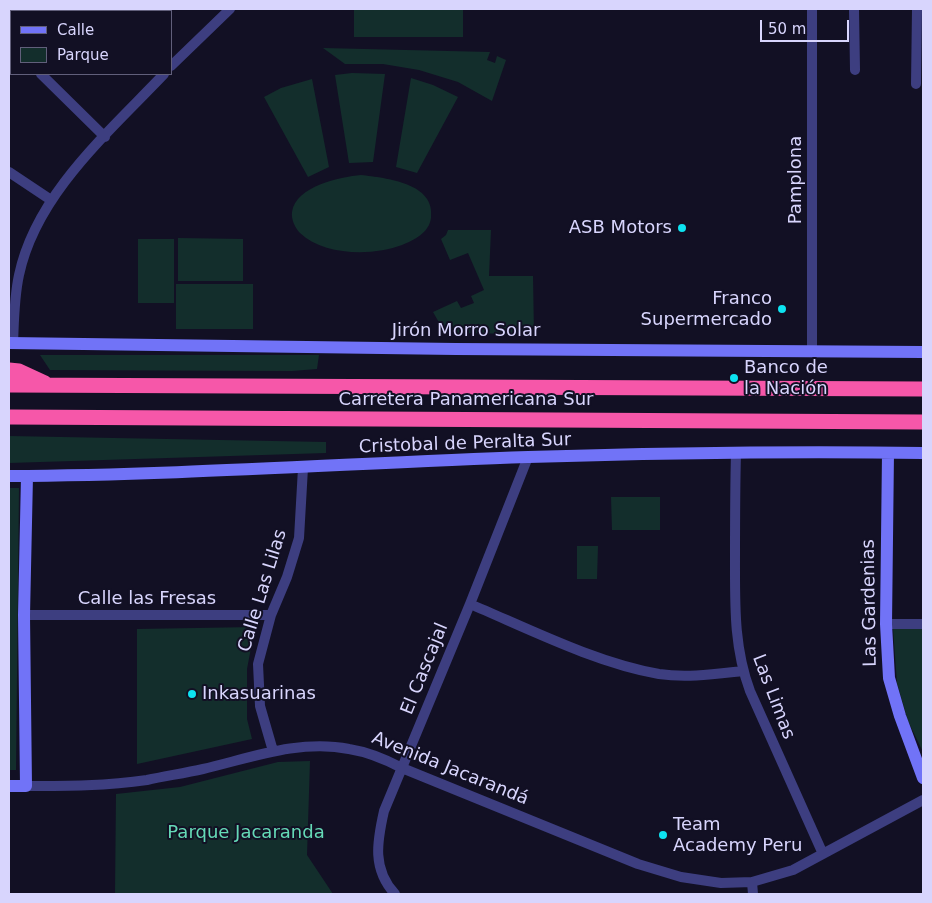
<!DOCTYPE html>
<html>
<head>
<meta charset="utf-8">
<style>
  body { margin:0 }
  #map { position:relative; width:932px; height:903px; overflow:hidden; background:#121024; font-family:"DejaVu Sans",sans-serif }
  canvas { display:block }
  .frame { position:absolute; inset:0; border:10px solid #d8d5fd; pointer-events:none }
  .legend { position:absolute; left:10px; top:10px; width:162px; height:65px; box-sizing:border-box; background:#121024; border:1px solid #615f7b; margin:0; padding:6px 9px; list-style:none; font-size:15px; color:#d8d5fd }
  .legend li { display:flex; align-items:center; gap:10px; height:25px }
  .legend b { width:25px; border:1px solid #615f7b }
  .scale { position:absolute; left:760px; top:20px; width:89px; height:22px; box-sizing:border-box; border:2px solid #d8d5fd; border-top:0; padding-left:6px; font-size:15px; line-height:18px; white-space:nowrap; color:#d8d5fd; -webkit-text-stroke:4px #121024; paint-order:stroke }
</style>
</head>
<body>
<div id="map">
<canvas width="932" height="903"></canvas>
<div class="frame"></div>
<ul class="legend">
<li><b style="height:6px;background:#7173f7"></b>Calle</li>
<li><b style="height:14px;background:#132e2c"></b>Parque</li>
</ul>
<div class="scale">50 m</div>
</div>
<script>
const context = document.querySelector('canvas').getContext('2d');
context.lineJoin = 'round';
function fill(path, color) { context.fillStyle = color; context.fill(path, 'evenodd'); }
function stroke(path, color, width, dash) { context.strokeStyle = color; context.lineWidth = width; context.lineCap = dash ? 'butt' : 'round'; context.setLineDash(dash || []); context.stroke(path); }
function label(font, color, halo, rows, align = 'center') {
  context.font = font + ' "DejaVu Sans",sans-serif'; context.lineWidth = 4; context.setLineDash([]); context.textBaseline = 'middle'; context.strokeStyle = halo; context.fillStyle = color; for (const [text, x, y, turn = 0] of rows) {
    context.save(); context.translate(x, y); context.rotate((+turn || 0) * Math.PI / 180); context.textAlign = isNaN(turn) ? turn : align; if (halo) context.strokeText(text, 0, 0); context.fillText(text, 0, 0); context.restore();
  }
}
const green = new Path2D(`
  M 354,9 L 463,9 L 463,37 L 354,37 Z
  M 323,48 L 490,52 L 487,60 L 495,63 L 497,56 L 506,60 L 492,101 L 458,82 L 419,70 L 383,64 L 345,64 Z
  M 352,73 L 385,74 L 373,162 L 349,163 L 335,75 Z
  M 411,78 L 433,85 L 458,97 L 417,173 L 396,167 Z
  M 312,79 L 329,167 L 308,177 L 264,97 L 281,88 Z
  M 361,175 C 386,178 436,183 431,218 C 429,233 414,240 402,245 C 373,256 324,256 300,233 C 295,228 291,219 292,212 C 296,186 340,177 361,175 Z
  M 448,230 L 491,230 L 489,276 L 533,276 L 534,334 L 445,333 L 433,312 L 457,301 L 461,308 L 474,303 L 471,296 L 484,290 L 468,253 L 450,260 L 441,239 L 446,235 Z
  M 178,238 L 243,239 L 243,281 L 178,281 Z
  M 138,239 L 174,239 L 174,303 L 138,303 Z
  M 176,284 L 253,284 L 253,329 L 176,329 Z
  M 40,355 L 319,355 L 317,369 L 292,371 L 50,370 Z
  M 9,436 L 326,442 L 326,453 L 9,463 Z
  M 9,488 L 19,488 L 16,770 L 9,770 Z
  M 611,497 L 660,497 L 660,530 L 612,530 Z
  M 577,546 L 598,546 L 597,579 L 577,579 Z
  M 255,627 L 247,669 L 247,719 L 252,739 L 137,764 L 137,629 Z
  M 893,629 L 923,629 L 923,752 L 908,721 L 897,683 Z
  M 310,761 L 307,855 L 333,894 L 115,894 L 116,794 L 180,787 L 278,762 Z`);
const street = new Path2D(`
  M 812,9 L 812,350
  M 854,9 L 855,70
  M 9,42 L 11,44
  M 171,66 L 230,9
  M 41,74 L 105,137
  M 916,84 L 917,9
  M 9,172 L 51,200
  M 13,344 C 14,321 14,298 19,275 C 36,194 109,132 164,74
  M 736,453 C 735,489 735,525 735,561 C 735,606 734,648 750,691 L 823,854
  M 470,604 C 529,629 596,663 659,674 C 687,678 715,674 743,671
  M 24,615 L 271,615
  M 886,624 L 923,624
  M 273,751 L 260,706 L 258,664 L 271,615 L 287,577 L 299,538 L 303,468
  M 26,786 C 66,786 107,786 147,780 C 166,776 185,773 203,769 C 250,758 300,739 349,749 C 368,752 385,759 402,768 L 638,864 L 681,877 L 721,883 L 752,882 L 793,870 L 923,800
  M 752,882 L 753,894
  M 395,894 C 372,869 377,842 384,811 L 470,604 L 528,457`);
const secondary = new Path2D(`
  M 9,343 L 456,349 L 923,352
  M 888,453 L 886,624 L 889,678 L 900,716 L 923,778
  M 9,476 C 182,475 355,463 528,457 C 660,453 792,451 923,453
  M 9,786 L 26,786 L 24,615 L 27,476`);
const highway = new Path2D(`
  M 9,370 L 19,371 L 45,383
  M 9,385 L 923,389
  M 9,417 L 923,422`);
const markers = [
  [682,228,5,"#0de3f1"],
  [782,309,5,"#0de3f1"],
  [734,378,5,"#0de3f1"],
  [192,694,5,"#0de3f1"],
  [663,835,5,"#0de3f1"]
];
const streetNames = [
  ["Pamplona",796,180,-90],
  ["Jirón Morro Solar",466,331],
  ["Carretera Panamericana Sur",466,400],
  ["Cristobal de Peralta Sur",465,444,-2],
  ["Calle Las Lilas",263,591,-73],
  ["Calle las Fresas",147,599],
  ["Las Gardenias",870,603,-91],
  ["El Cascajal",425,669,-68],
  ["Las Limas",773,697,69],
  ["Avenida Jacarandá",450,769,22]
];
const poiNames = [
  ["ASB Motors",672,228,"right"],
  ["Franco",772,299,"right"],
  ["Supermercado",772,320,"right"],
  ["Banco de",744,368],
  ["la Nación",744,389],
  ["Inkasuarinas",202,694],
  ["Team",673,825],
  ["Academy Peru",673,846]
];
const parkNames = [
  ["Parque Jacaranda",246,833]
];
fill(green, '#132e2c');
stroke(street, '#3d3e80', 10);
stroke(secondary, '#7173f7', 12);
stroke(highway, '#f657a9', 15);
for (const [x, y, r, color] of markers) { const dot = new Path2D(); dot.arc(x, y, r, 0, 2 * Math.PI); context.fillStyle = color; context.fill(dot); stroke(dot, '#121024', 2); }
label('18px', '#d8d5fd', '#121024', streetNames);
label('18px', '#d8d5fd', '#121024', poiNames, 'left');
label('18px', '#65d9b7', '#121024', parkNames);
</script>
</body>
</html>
